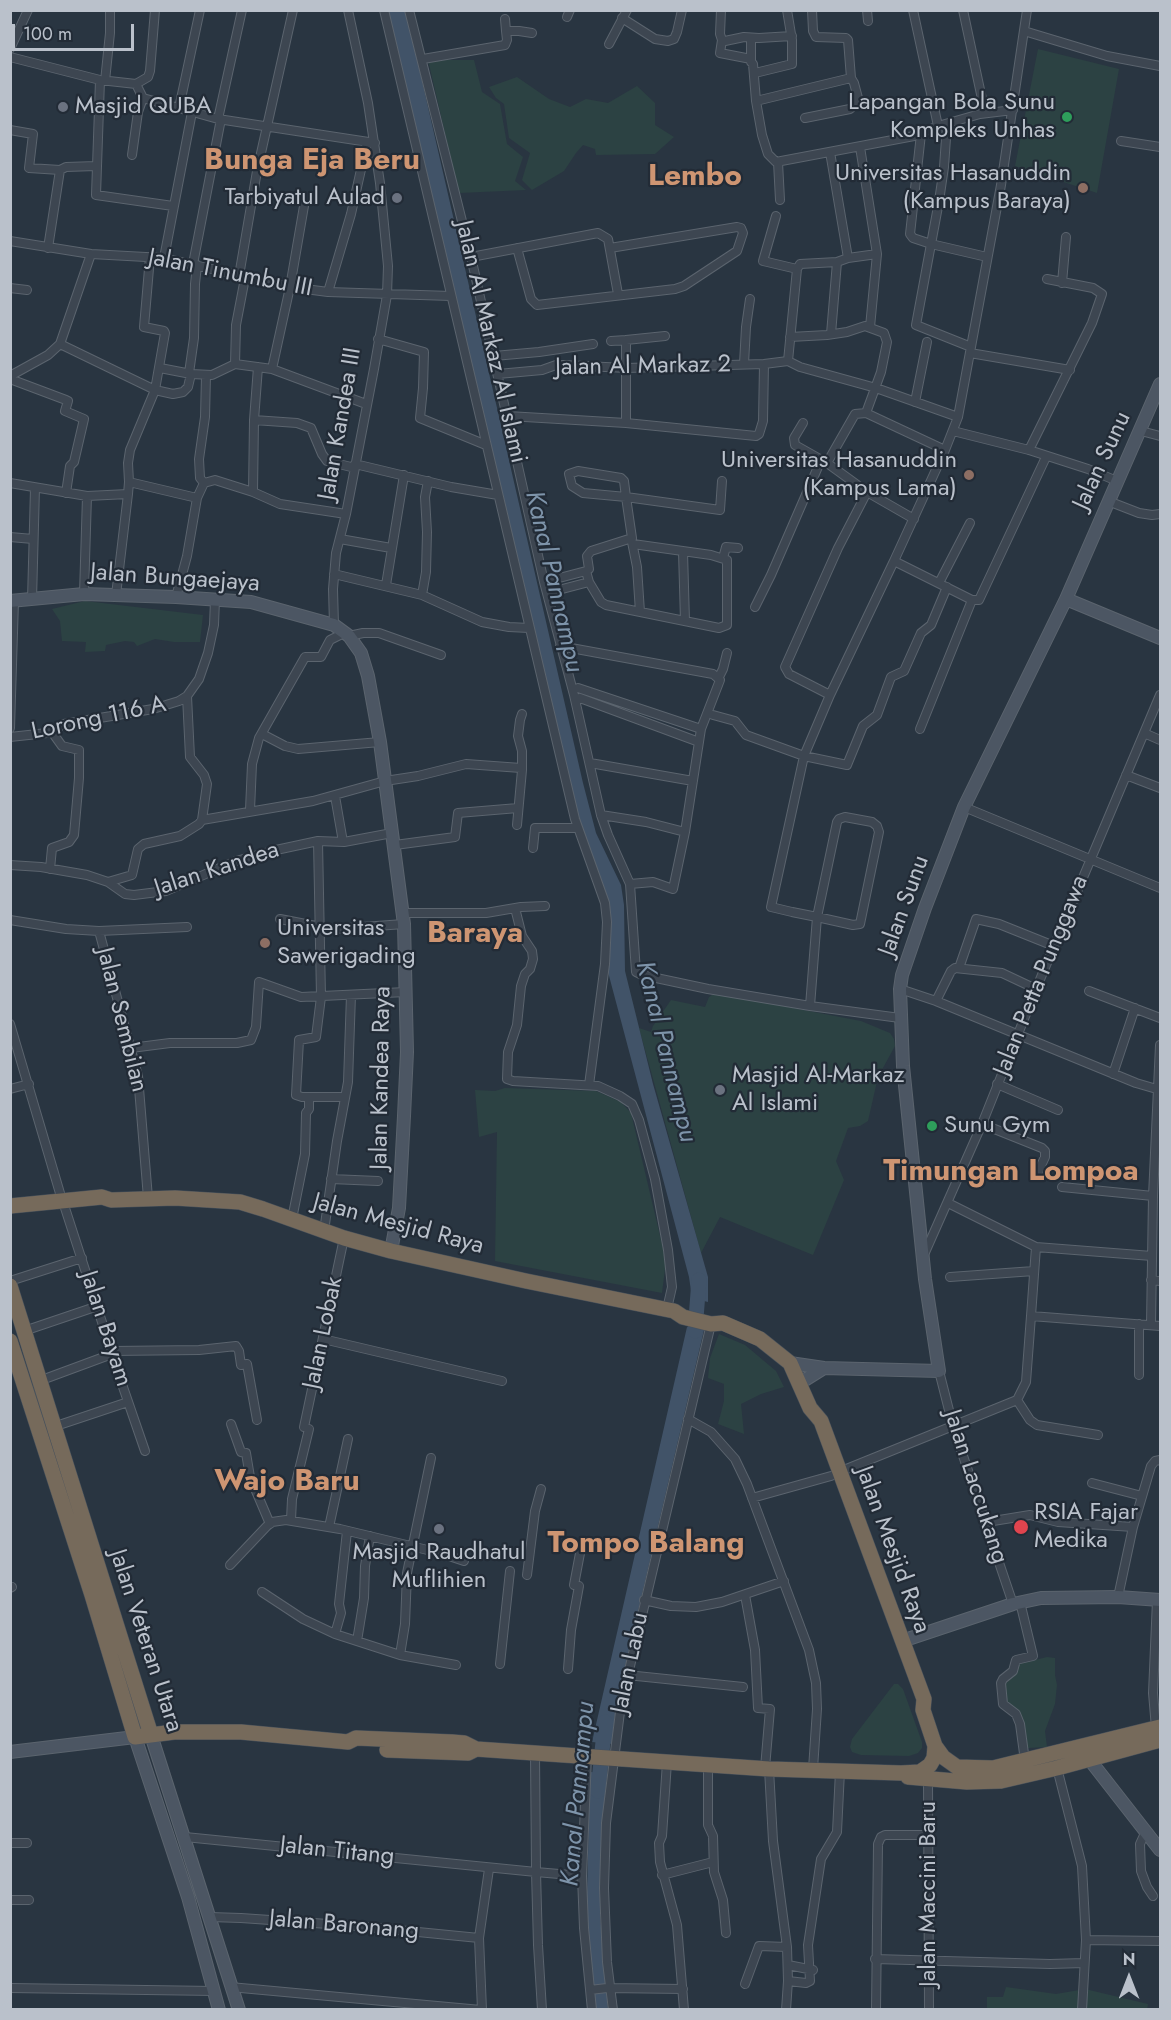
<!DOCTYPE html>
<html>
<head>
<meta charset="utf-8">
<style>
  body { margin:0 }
  #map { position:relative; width:1171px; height:2020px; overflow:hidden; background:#293541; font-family:Jost,sans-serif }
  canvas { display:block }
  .frame { position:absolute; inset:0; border:12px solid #bac1cb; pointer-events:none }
  .north { position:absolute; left:1099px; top:1948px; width:60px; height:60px; -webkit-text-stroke:4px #222b36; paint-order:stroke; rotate:0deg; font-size:16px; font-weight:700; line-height:24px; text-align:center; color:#bac1cb }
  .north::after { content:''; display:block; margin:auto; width:21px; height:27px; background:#bac1cb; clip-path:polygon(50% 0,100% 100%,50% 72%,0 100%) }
  .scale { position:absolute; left:12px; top:24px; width:122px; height:27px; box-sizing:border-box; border:3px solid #bac1cb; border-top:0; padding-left:8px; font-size:18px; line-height:21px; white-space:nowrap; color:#bac1cb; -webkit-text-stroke:4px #222b36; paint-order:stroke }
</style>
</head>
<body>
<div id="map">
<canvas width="1171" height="2020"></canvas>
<div class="frame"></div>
<div class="north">N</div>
<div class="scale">100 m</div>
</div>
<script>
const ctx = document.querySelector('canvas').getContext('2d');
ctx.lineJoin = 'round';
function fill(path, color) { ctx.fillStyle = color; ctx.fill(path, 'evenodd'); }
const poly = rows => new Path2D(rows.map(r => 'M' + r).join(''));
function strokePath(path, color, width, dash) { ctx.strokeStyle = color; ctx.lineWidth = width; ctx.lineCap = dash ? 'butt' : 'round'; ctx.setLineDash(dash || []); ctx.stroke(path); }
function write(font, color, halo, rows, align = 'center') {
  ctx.font = font + ' Jost,sans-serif'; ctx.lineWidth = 4.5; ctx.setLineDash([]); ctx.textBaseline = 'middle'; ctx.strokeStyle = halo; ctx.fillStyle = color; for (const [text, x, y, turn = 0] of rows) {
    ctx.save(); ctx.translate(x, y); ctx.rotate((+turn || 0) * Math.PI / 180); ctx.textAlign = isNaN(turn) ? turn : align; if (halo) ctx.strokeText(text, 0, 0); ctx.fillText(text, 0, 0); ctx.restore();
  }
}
fill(poly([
  [1038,49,1119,69,1097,193,1015,166],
  [428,60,474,60,482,92,500,104,507,144,523,157,515,181,526,190,459,193],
  [517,77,549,99,570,107,586,99,608,103,637,86,655,103,655,125,674,137,655,154,596,155,595,149,583,145,576,153,564,171,532,190,522,180,530,153,509,138,504,104,496,98,489,87],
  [85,601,203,615,200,642,174,642,155,639,137,646,134,642,125,641,106,645,105,651,85,652,86,642,62,641,60,621,52,609],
  [715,993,861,1021,890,1033,894,1039,895,1046,878,1077,868,1121,860,1126,848,1128,836,1161,844,1180,813,1255,720,1217,701,1253,639,1028,651,1032,653,1026,671,1000,705,1007,709,997],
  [505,1088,596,1091,621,1102,631,1113,666,1261,662,1293,495,1261,497,1132,479,1137,475,1090,495,1091],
  [719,1334,745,1345,776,1371,784,1387,761,1394,741,1404,744,1434,718,1424,724,1401,724,1384,708,1378,710,1358],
  [1047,1657,1055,1658,1055,1675,1057,1685,1055,1704,1045,1731,1047,1747,1028,1748,1023,1726,1005,1704,1004,1685,1014,1676,1019,1664],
  [894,1684,898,1684,903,1689,922,1742,922,1748,918,1753,909,1756,861,1755,852,1752,850,1747,852,1739],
  [1006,1987,1056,1994,1085,1989,1148,2004,1147,2010,987,2010,987,1997,1003,1997]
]), '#2c4243');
fill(poly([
  [386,11,406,11,583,783,596,833,621,885,624,905,625,971,653,1084,708,1277,708,1302,692,1298,689,1277,608,972,608,924,579,830],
  [687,1327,704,1330,616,1705,612,1744,592,1742],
  [590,1772,606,1773,600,1916,608,2009,594,2009,586,1938]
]), '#415368');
strokePath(poly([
  [695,1331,699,1280],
  [598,1791,605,1722]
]), '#415368', 15);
const street = poly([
  [384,10,575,819,605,903,607,922,605,964,589,1085],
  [409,10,471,257,544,582,574,695,601,815,608,835,630,884,636,972,642,975,708,989,810,1006,900,1018],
  [721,10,720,34,722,40,725,41,744,37,759,38,792,36],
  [867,10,868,21],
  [913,10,938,126],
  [963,10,985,113],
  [1027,10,1001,185,958,417,945,450,894,561,972,600,979,600,1046,457],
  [567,17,570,10],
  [622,18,655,39,668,41,674,39,677,32,682,10],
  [505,19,506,31],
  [1024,31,1107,56,1160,66],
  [751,38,751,62,753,64,756,101,762,135,768,154,776,162,914,136,938,126,980,114,1013,110],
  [722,40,720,53,751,59],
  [609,44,627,10],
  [10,49,28,10],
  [10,57,100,80,136,84],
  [423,59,505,45,507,40,506,31,519,31,532,33],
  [755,73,792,64,792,40,787,10],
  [100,80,96,195,173,206],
  [105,81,110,33,110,10],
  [136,84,143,98,218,119,375,143],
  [136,84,148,77,150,71,155,10],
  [756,101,851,78],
  [179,108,200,10],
  [805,118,850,109,857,103,858,98,854,83,851,78,848,40,846,38,816,37,813,31,812,10],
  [218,119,242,10],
  [947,124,944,167,939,201,916,325,971,347],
  [10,130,33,134,29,168,60,170],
  [921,134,910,234,913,238,931,244,987,257],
  [1121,141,1160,147],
  [860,147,877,254,870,327],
  [830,152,848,258],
  [132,155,138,112,143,98],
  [778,162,780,200],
  [776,216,763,261,797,269],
  [10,241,91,254,164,258,290,287,328,292,451,296],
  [48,248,60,170,66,167,96,166],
  [517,248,531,299,537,305,675,289,684,286,737,251,743,233,741,228,737,227,610,248],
  [471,257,598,233,608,239,618,294],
  [164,258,192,112],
  [193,264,221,119],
  [239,276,257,171,293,10],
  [1062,283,1066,237],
  [10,288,27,290],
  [328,292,351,214,367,143],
  [831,334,837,262],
  [790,337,827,335,847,332,865,326,884,333,887,342,881,372,866,413,945,450],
  [378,339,424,352,423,388,420,418,486,445],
  [626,340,665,336],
  [611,341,626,340,626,423],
  [60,344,155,390,173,394,183,392,188,387,191,374],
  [970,353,1070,370],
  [494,356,539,352,593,344],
  [788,361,800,367,876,388,958,417],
  [788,361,797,269,800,264,837,262,848,258,877,254],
  [235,364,272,369,366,404],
  [235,364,236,325,245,278],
  [744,364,746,327,750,299],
  [160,368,191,374,212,375,235,364],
  [272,369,290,287,304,206],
  [189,373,194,338,195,284,197,265],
  [498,374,542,370,556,365,564,365,626,368,764,364,788,361],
  [10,376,48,355,60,344,91,254],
  [10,379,66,400,68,401,65,411,84,419,74,462,70,466,66,493],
  [915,402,927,342],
  [508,416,626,423,756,436,759,434,763,421,764,364],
  [254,420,297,423,311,428,322,454,327,461,355,468],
  [803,423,794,438,795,445,827,463,867,492,914,519],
  [953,431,1029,450,1088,469,1117,481],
  [1141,431,1160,436],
  [1029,450,1092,323,1102,294,1093,288,1047,279],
  [827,463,855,414,866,413],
  [355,464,451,487,498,495],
  [129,482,128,463,130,450,155,390,165,333,164,331,144,327,150,257],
  [10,483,87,496,128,494,129,482,197,498,204,483,215,480,253,492,280,504,346,514],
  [204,483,200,478,199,459,205,417,206,375],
  [253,492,254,420,258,367],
  [1108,501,1139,513,1152,515,1160,514],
  [10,537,33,539],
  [340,539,391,548],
  [632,542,637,567,640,612],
  [683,552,685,621],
  [723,558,726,547,738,548],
  [586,571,589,569,587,556,591,551,632,538,626,497,624,481,621,478,578,471,569,474,572,486,583,493,626,497,720,510,722,481],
  [586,571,589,582,601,602,606,605,719,628,727,625,727,560,711,555,633,544],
  [334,574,422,595,482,622,509,627,529,628],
  [544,582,586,571],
  [939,583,970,523],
  [386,585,404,475],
  [547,593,589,582],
  [84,594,87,496],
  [116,595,128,494],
  [422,595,426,572,427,532,425,497,428,481],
  [176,597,187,556,197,498],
  [32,600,35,488],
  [755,607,771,575,821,460],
  [334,625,333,589,336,553,346,514,374,369,387,295,388,266,380,183,368,103,348,10],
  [349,636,363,633,379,633,441,655],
  [560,646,713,674,720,680,701,729,685,832,673,889,653,882,630,884],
  [719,677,723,669,727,653],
  [578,688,701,729],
  [830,695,789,674,785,667,838,548,867,492],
  [580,698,699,742],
  [713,715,735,721,746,735,804,756,847,765,863,726,877,715,891,677,904,671,921,633,931,625,947,587],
  [10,728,14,601],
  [920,729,972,600],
  [1144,733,1160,740],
  [262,734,285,746,298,749,380,742],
  [10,737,47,733,64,724,153,709,179,701,187,696],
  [590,763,693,781],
  [1126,775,1160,788],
  [335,796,343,842],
  [964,807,1160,888],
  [250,810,252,764,259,738,305,657,321,657,330,640,344,633],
  [601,815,646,822,685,832],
  [202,820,207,784,204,775,190,757,187,696,199,679,208,653,214,625,215,600],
  [517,825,522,770,522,751,518,736,520,720,522,714],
  [318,841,321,997,316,1037,299,1040,296,1095,302,1097,345,1097],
  [395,845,455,837,458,813,518,808],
  [533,848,535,828,577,828],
  [10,865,41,867,87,875,108,882,125,894,134,895,166,891,236,861,276,850,318,841,344,842,392,833],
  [50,869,52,848,69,842,74,835,79,778,79,750,62,746,52,732],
  [108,882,132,875,138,849,144,844,180,836,199,824,202,820,313,801,385,781,418,776,466,764,521,768],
  [515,908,522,936,532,951,533,959,530,969,525,974,521,986,517,1025,508,1052,507,1079,513,1081,598,1086,620,1096,632,1104,639,1120,655,1179,668,1250,672,1287,667,1309],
  [403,913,486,913,521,907,545,906],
  [280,919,321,927],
  [10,920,66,929,99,931,138,1076,148,1198],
  [321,930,404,924],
  [99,931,187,927],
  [959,968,976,919,999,924,1054,946],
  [900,989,936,1001,1136,1083,1160,1090],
  [1089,991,1160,1018],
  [936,1001,951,971,955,968,1002,973,1036,989],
  [810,1006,817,917,837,822,839,819,845,817,872,822,877,826,879,832,860,924,853,925,817,917,792,912,771,907,804,756,830,695,894,561],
  [10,1024,62,1200],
  [131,1048,170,1043,237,1043,251,1040,256,1027,259,982,301,997,406,992],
  [1113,1074,1135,1008],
  [997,1084,1058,1110],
  [10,1089,29,1084],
  [982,1124,1042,1148,1045,1151,1045,1157,1038,1172],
  [331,1179,378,1181],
  [1062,1187,1153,1196],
  [948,1203,1036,1247,1031,1316],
  [65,1208,123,1387,145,1451],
  [292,1219,305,1154,306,1113,309,1109,309,1097],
  [324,1231,337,1141,348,1082,351,995],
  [1036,1247,1152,1256],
  [923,1257,982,1124,1036,989,1160,695],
  [950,1277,1034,1271],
  [1151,1280,1160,1281],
  [10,1281,82,1258],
  [1151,1325,1153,1196,1160,1045],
  [24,1331,98,1306],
  [323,1339,502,1381],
  [112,1351,199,1350,236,1346,239,1351,241,1365,247,1364,257,1420],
  [939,1371,953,1426,1013,1604],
  [1139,1375,1139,1324],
  [39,1381,112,1354],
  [1017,1400,1030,1420,1037,1425,1098,1435],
  [688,1419,711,1432,735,1459,747,1484,809,1650,816,1683,817,1709,813,1769],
  [231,1424,241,1452,246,1453,250,1477,270,1524],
  [53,1427,128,1402],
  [304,1427,344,1238],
  [839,1472,1017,1400,1026,1382,1031,1316,1160,1326],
  [1092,1483,1142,1496],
  [752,1498,831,1476],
  [291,1520,292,1499,309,1429],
  [987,1522,1030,1515,1058,1522,1133,1527],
  [329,1527,348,1439],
  [230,1565,267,1526,272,1522,286,1520,340,1529,440,1553,464,1561],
  [527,1575,535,1511,541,1489],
  [574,1585,581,1548],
  [10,1588,12,1587],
  [262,1592,303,1619,335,1634,400,1655,456,1665],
  [745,1595,755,1650,758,1708,770,1709,765,1768],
  [1118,1597,1133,1527,1151,1466,1155,1461,1160,1460],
  [644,1600,671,1606,696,1607,722,1602,784,1581],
  [1020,1602,1033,1656,1016,1660,1013,1671,1003,1679,1001,1683,1003,1704,1016,1714,1020,1724,1025,1761],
  [335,1634,341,1613,339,1604,347,1531],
  [357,1641,364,1598,365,1566,370,1536],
  [400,1655,405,1624,407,1573,431,1458],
  [500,1664,510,1571],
  [568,1669,571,1630,579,1586],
  [627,1675,743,1687],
  [1156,1728,1153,1693,1157,1600],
  [535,1753,536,1872,582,1876],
  [587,1757,582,1876,584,1928,592,2010],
  [667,1762,662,1836,659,1843,660,1862,677,1925,684,2010],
  [708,1765,708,1825,713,1836,714,1872,723,1900,726,1933],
  [1057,1768,1082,1866,1086,1940,1082,2010],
  [769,1769,773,1841,787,1947,788,1981,786,2010],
  [928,1779,929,2010],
  [1146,1831,1140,1844,1141,1871,1147,1887,1153,1896],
  [185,1837,536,1872,538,1945,542,2010],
  [10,1843,27,1843],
  [662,1875,713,1862],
  [10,1900,29,1900],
  [210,1917,241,1918,357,1926,479,1938],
  [1086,1940,1160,1941],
  [875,1959,1050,1964,1084,1963],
  [788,1965,813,1970],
  [788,1981,806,1983,810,1981,808,1945,821,1859,837,1832,840,1771],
  [745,1984,759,1946,787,1947],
  [230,1987,481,2010],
  [10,1988,214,1991],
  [590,1990,607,1988,683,1989],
  [482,2010,479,1938,489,1869],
  [613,2010,607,1962,604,1888,606,1823,621,1704,711,1324],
  [876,2010,878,1844,881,1837,885,1835,929,1835]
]);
const secondary = poly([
  [1066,599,1160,638],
  [10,601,84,594,176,597,251,602,334,625,349,636,361,653,368,676,380,742,404,924,407,1052,404,1116,399,1208,391,1251],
  [790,1363,824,1368,939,1371,925,1279,903,1066,900,989,902,975,925,908,964,807,1066,599,1160,384],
  [800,1383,824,1368],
  [902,1641,1013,1604,1041,1598,1118,1597,1160,1600],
  [151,1735,239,2010],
  [10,1752,135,1737,188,1897,219,2010],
  [1089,1759,1160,1850]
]);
const highway = poly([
  [10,1206,102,1197,111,1200,175,1198,240,1202,263,1209,344,1238,391,1251,526,1281,674,1311,683,1317,711,1324,723,1323,760,1339,790,1363,810,1408,821,1421,924,1699,923,1710,935,1746,943,1757,957,1767,993,1768,1160,1727],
  [10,1286,151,1735],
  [10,1341,92,1595,135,1737,174,1732,241,1732,348,1742,356,1738,452,1742,464,1743,476,1749],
  [387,1750,468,1753,476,1749,769,1769,901,1773,920,1772,930,1765,934,1758,935,1746],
  [908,1777,967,1782,1001,1781,1057,1768,1160,1740]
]);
strokePath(street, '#5b646e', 10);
strokePath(secondary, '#5b646e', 14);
strokePath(highway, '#48515b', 16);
strokePath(street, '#3d4651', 8);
strokePath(secondary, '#4c5663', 12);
strokePath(highway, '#766a5b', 15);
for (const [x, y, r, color] of [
  [63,107,6,"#6b7280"],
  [1067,117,6,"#2e9e5b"],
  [1083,188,6,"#8d6e63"],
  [397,198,6,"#6b7280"],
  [969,475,6,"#8d6e63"],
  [265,943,6,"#8d6e63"],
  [720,1090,6,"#6b7280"],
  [932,1126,6,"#2e9e5b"],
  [1021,1527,8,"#e0444e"],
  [439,1529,6,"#6b7280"]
]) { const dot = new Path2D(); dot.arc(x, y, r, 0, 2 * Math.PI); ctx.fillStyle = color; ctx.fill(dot); strokePath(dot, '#222b36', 2); }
write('24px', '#bac1cb', '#222b36', [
  ["Lapangan Bola Sunu",1055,103,"right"],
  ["Kompleks Unhas",1055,131,"right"],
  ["Masjid QUBA",75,107],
  ["Universitas Hasanuddin",1071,174,"right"],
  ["(Kampus Baraya)",1071,202,"right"],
  ["Tarbiyatul Aulad",385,198,"right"],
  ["Universitas Hasanuddin",957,461,"right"],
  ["(Kampus Lama)",957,489,"right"],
  ["Universitas",277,929],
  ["Sawerigading",277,957],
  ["Masjid Al-Markaz",732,1076],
  ["Al Islami",732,1104],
  ["Sunu Gym",944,1126],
  ["RSIA Fajar",1034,1513],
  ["Medika",1034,1541],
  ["Masjid Raudhatul",439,1553,"center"],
  ["Muflihien",439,1581,"center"]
], 'left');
write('24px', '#bac1cb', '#222b36', [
  ["Jalan Tinumbu III",230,274,11],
  ["Jalan Al Markaz Al Islami",490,342,77],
  ["Jalan Al Markaz 2",643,367,-1],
  ["Jalan Kandea III",341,424,-80],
  ["Jalan Sunu",1103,461,-65],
  ["Jalan Bungaejaya",175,579,4],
  ["Lorong 116 A",99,719,-12],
  ["Jalan Kandea",217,870,-18],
  ["Jalan Sunu",905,906,-70],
  ["Jalan Petta Punggawa",1042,976,-68],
  ["Jalan Sembilan",121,1020,76],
  ["Jalan Kandea Raya",382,1078,-89],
  ["Jalan Mesjid Raya",398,1225,15],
  ["Jalan Bayam",105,1329,72],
  ["Jalan Lobak",324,1333,-78],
  ["Jalan Laccukang",975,1487,72],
  ["Jalan Mesjid Raya",892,1550,70],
  ["Jalan Veteran Utara",145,1641,72],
  ["Jalan Labu",631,1663,-78],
  ["Jalan Titang",337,1852,6],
  ["Jalan Maccini Baru",929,1894,-90],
  ["Jalan Baronang",344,1926,5]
]);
write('italic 26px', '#7e94aa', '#222b36', [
  ["Kanal Pannampu",553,582,77],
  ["Kanal Pannampu",665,1052,76],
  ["Kanal Pannampu",579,1794,-85]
]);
write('bold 30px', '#ce9572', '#222b36', [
  ["Bunga Eja Beru",312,162],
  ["Lembo",695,178],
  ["Baraya",475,935],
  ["Timungan Lompoa",1011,1173],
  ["Wajo Baru",287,1483],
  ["Tompo Balang",646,1545]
]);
</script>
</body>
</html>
